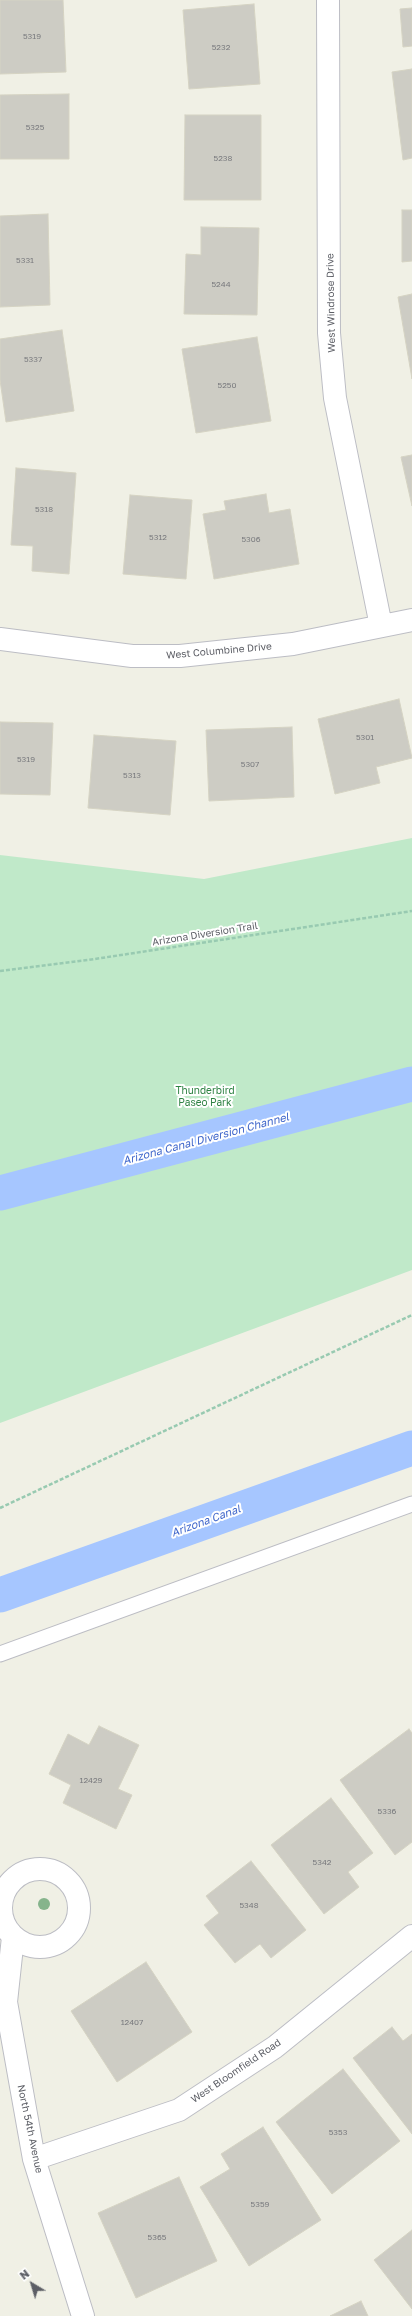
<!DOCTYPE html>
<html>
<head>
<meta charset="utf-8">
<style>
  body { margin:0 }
  #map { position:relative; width:412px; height:2316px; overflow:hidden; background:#f0f0e5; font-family:"Golos Text",sans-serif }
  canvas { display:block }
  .north { position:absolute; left:12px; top:2264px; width:40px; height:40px; -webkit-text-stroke:3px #fff; paint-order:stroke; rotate:322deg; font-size:11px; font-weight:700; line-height:16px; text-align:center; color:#5d5f66 }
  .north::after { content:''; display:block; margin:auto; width:14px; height:18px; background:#5d5f66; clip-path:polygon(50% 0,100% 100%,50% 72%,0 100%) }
</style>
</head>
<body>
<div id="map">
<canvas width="412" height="2316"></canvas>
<div class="north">N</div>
</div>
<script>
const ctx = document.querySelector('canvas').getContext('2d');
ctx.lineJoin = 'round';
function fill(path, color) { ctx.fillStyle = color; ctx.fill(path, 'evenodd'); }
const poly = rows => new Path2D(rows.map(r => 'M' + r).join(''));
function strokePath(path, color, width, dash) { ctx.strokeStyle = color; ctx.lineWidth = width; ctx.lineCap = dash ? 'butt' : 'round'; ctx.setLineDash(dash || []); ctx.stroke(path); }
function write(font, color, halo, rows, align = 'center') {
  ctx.font = font + ' "Golos Text",sans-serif'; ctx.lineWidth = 4; ctx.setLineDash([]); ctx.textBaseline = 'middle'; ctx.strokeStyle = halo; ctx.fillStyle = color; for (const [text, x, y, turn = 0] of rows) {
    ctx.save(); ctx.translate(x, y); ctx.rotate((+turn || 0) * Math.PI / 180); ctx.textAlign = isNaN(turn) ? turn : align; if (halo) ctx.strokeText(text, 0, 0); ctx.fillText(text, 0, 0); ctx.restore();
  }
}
fill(poly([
  [412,838,412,1270,0,1423,0,855,204,879]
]), '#c0e9c9');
strokePath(poly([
  [0,1193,412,1084],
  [0,1595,412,1448]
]), '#a6c6ff', 35);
const building = poly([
  [0,0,63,0,66,72,0,74,0,0],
  [254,4,260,84,189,89,183,10,254,4],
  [412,8,412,46,403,47,400,9,412,8],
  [412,69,412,158,403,160,392,72,412,69],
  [69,94,69,159,0,159,0,95,69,94],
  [185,115,261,115,261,200,184,200,185,115],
  [402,210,412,210,412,261,402,262,402,210],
  [48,214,50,305,0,307,0,216,48,214],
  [201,227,259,228,257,315,184,314,186,254,201,255,201,227],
  [412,294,412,379,398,297,412,294],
  [62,330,74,411,6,422,0,380,0,339,62,330],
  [257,337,271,421,196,433,182,349,257,337],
  [412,455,412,506,401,457,412,455],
  [16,468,76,473,69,574,32,571,33,546,11,545,16,468],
  [266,494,269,513,290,509,299,564,214,579,203,514,226,510,224,501,266,494],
  [130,495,192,500,186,579,123,574,130,495],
  [399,699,412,758,376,767,380,783,335,794,318,719,399,699],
  [0,722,53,723,50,795,0,794,0,722],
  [292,727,294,797,209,801,206,730,292,727],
  [94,735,176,741,170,815,88,808,94,735],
  [99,1726,139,1745,118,1789,132,1795,116,1829,63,1803,71,1785,49,1774,68,1734,89,1745,99,1726],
  [409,1729,412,1733,412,1842,395,1855,340,1780,409,1729],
  [331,1798,373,1853,348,1872,359,1887,324,1914,271,1845,331,1798],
  [251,1861,306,1930,271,1958,260,1944,235,1963,204,1925,219,1913,206,1896,251,1861],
  [146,1962,192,2032,117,2082,71,2011,146,1962],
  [392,2027,403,2041,412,2034,412,2134,353,2058,392,2027],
  [343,2069,400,2141,332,2194,276,2122,343,2069],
  [263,2127,321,2220,249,2266,200,2187,230,2169,221,2154,263,2127],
  [179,2177,217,2261,136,2298,98,2213,179,2177],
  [412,2230,412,2309,374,2260,412,2230],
  [361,2301,368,2316,330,2316,361,2301]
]);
fill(building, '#cdccc4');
strokePath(building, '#d5d3c3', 1);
const lane = poly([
  [0,1654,412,1504]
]);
const street = poly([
  [328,0,329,333,335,398,381,626],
  [0,639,132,656,180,656,293,644,412,620],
  '1 1908a39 39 0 1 1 78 0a39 39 0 1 1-78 0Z',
  [13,1937,6,2002,34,2159,83,2316],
  [34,2159,179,2110,275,2047,412,1936]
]);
strokePath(lane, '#bcbdc4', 17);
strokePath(street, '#bcbdc4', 24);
strokePath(poly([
  [0,971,88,960,412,911],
  [0,1508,412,1315]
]), '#98cab1', 2.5, [4, 2]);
strokePath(lane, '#fff', 15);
strokePath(street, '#fff', 22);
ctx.fillStyle = '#86b48c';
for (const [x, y] of [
  [44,1904]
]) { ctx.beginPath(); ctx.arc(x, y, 6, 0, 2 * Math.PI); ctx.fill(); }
write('8px', '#797a7e', null, [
  ["5319",32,36],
  ["5232",221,47],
  ["5325",35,127],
  ["5238",223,158],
  ["5331",25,260],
  ["5244",221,284],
  ["5337",33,359],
  ["5250",227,385],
  ["5318",44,509],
  ["5312",158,537],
  ["5306",251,539],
  ["5301",365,737],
  ["5319",26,759],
  ["5307",250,764],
  ["5313",132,775],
  ["12429",91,1780],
  ["5336",387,1811],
  ["5342",322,1862],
  ["5348",249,1905],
  ["12407",132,2022],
  ["5353",338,2132],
  ["5359",260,2204],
  ["5365",157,2237]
]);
write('10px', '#5d5f66', '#fff', [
  ["West Windrose Drive",331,303,-91],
  ["West Columbine Drive",219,651,-5],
  ["Arizona Diversion Trail",205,934,-9],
  ["West Bloomfield Road",236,2071,-34],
  ["North 54th Avenue",30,2129,78]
]);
write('10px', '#2f8344', '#fff', [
  ["Thunderbird",205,1091],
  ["Paseo Park",205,1103]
]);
write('italic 11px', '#4067cb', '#fff', [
  ["Arizona Canal Diversion Channel",206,1139,-15],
  ["Arizona Canal",206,1521,-20]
]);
</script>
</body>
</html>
